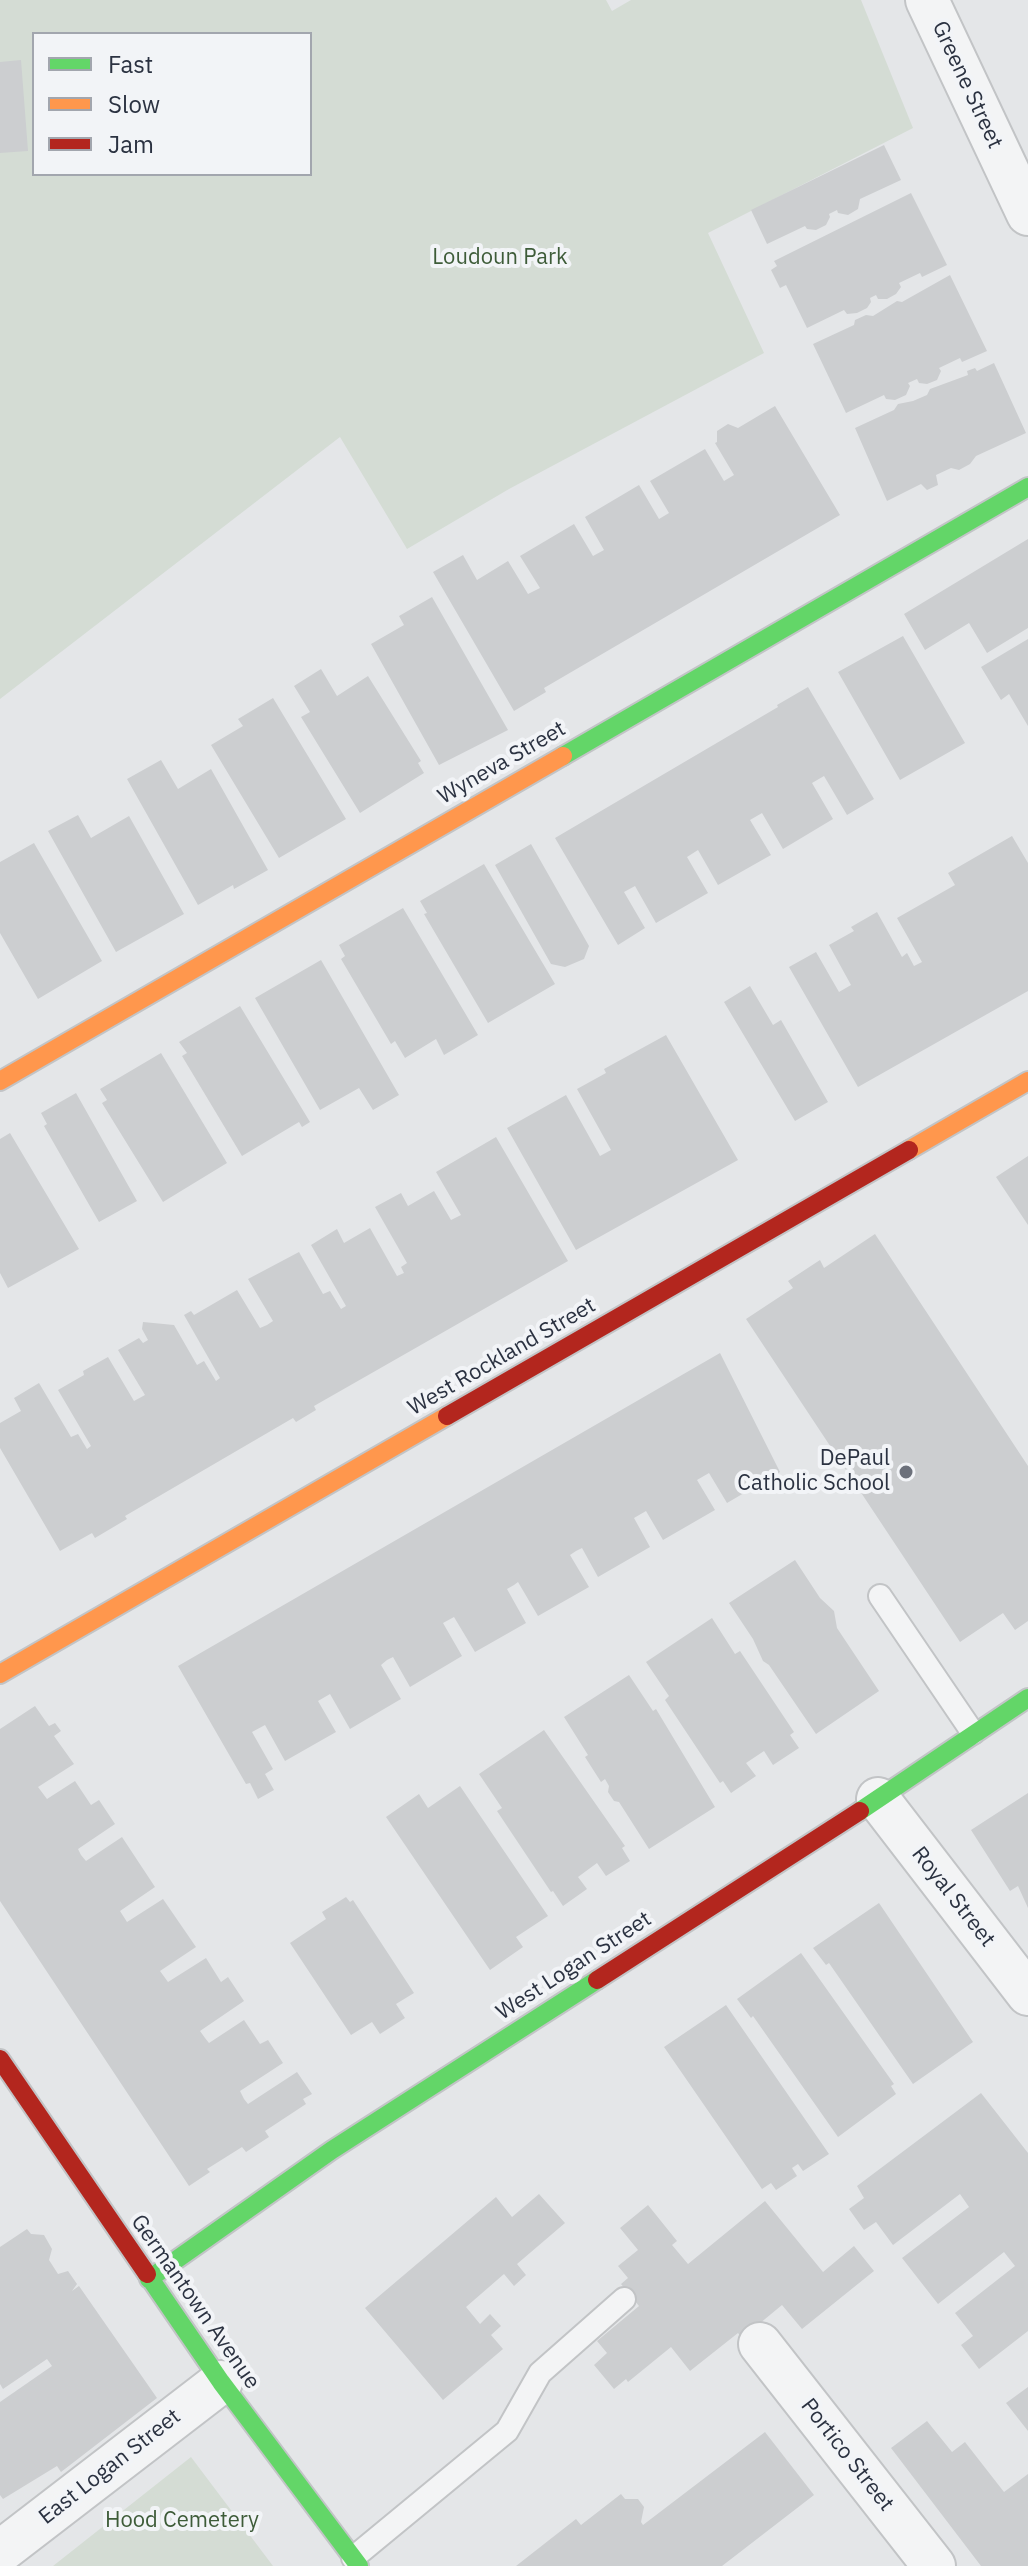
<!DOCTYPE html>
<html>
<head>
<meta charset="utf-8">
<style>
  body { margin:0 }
  #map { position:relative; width:1028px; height:2566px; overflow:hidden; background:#e4e6e8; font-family:"IBM Plex Sans",sans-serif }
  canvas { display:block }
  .legend { position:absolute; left:32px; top:32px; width:280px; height:144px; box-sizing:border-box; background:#f2f4f7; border:2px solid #a2a6ae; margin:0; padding:10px 14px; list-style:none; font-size:24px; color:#2b3241 }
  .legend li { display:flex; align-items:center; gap:16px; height:40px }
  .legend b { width:40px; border:2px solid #a2a6ae }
</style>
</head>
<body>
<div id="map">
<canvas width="1028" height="2566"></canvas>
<ul class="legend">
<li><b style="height:10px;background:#63d668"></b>Fast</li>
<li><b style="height:10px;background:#ff974d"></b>Slow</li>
<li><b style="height:10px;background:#b3261e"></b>Jam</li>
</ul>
</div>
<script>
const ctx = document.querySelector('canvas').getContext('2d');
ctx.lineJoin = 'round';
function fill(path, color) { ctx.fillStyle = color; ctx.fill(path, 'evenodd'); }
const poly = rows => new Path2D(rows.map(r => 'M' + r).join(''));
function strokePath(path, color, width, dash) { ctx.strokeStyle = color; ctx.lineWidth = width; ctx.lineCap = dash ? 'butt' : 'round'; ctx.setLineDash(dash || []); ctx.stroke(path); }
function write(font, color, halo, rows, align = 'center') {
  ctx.font = font + ' "IBM Plex Sans",sans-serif'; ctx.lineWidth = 8; ctx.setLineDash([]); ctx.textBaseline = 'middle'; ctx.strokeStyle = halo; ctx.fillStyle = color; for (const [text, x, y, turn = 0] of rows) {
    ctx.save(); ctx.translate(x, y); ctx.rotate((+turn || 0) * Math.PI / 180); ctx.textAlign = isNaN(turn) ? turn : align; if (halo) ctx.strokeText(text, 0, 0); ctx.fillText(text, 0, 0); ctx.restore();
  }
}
fill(poly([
  [0,0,606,0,612,11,631,0,861,0,913,128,708,233,764,353,509,489,407,549,340,437,0,699],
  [34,34,310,34,310,174,34,174],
  [191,2457,273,2566,53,2566]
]), '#d4dcd4');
fill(poly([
  [21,60,28,151,0,153,0,62],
  [884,145,901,180,860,199,858,209,848,215,838,213,837,210,829,214,830,217,826,225,816,230,807,229,805,226,767,244,751,210],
  [911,193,947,265,922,277,920,273,899,283,901,287,896,294,887,299,878,299,876,295,870,298,871,302,867,308,857,313,847,314,844,310,807,328,786,285,780,288,771,270,777,266,774,261],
  [950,275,987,351,962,362,960,358,939,368,941,371,937,380,927,384,919,383,917,379,908,383,910,386,906,395,895,400,886,399,884,395,846,413,813,344,854,325,855,320,866,315,873,316,897,301,902,302],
  [994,363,1026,433,976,456,970,464,959,470,951,468,936,475,938,485,927,490,921,484,887,501,855,428,894,410,898,404,913,401,927,395,930,389,968,375,967,371,975,368,977,371],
  [775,406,840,515,544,688,546,692,514,711,433,572,463,555,477,580,508,561,528,594,540,588,520,556,574,524,593,556,604,550,585,517,639,485,659,519,669,513,650,481,705,449,724,481,734,475,715,443,717,442,717,431,728,424,738,428],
  [1028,539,1028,628,987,653,969,623,925,650,904,614],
  [432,597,508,730,439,765,371,644,404,625,399,616],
  [903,636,965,743,900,780,838,672],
  [1028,639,1028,726,1009,694,1001,700,981,667],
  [321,669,337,696,368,676,421,761,418,763,424,773,360,813,301,717,310,712,294,686],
  [808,687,874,799,847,815,824,776,812,783,833,819,783,849,762,813,750,820,771,855,718,885,698,850,687,857,708,893,656,923,635,886,624,892,645,928,618,945,555,838,778,707,777,705],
  [273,698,346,819,279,858,211,745,243,726,238,719],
  [161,760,178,789,211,769,268,870,234,889,233,885,198,905,127,779],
  [78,815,91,838,129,816,184,914,116,952,48,831],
  [1012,836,1028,863,1028,991,858,1087,789,967,816,952,839,992,851,985,829,945,854,931,851,927,877,912,902,957,907,953,914,966,922,962,897,918,955,885,948,873],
  [34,843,102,961,38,999,0,933,0,862],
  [531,844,589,946,584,959,565,967,551,964,495,865],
  [484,864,555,984,488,1023,424,914,427,913,420,901],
  [403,908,478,1035,444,1055,436,1039,405,1058,395,1041,391,1044,341,959,345,956,339,945],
  [321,960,399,1095,373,1110,359,1088,320,1110,255,998],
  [750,986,773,1025,781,1020,828,1102,795,1121,724,1002],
  [240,1006,310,1122,302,1127,299,1122,242,1156,182,1056,187,1053,179,1042],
  [666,1035,738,1160,576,1250,507,1128,566,1095,600,1156,611,1150,577,1089,606,1073,604,1069],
  [161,1053,227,1163,163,1202,102,1103,107,1100,100,1089],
  [76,1093,137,1201,99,1222,44,1126,47,1124,41,1113],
  [10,1133,79,1249,8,1288,0,1273,0,1139],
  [496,1137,568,1261,314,1406,316,1410,296,1422,293,1418,125,1516,127,1519,95,1538,92,1533,60,1551,0,1448,0,1423,21,1411,14,1398,39,1383,71,1437,78,1434,87,1449,91,1446,58,1390,84,1375,83,1371,108,1357,134,1401,145,1395,118,1350,139,1338,143,1343,148,1340,142,1329,143,1322,174,1325,197,1365,204,1361,216,1381,220,1378,184,1315,191,1311,194,1315,237,1290,260,1328,267,1325,273,1321,248,1279,299,1252,323,1294,330,1291,341,1309,346,1306,311,1245,337,1229,344,1243,370,1228,397,1276,404,1273,401,1267,407,1263,375,1207,401,1193,408,1206,434,1191,451,1220,461,1215,436,1172],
  [1028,1156,1028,1225,996,1177],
  [875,1234,1028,1466,1028,1621,1015,1630,1003,1613,960,1642,746,1319,793,1288,788,1281,820,1260,824,1268],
  [720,1353,780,1472,727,1503,709,1473,697,1480,715,1510,663,1540,646,1511,634,1518,650,1547,598,1577,582,1548,576,1551,570,1555,589,1587,538,1616,518,1582,514,1585,507,1589,526,1623,475,1652,454,1617,443,1623,462,1656,410,1687,393,1657,387,1660,381,1665,401,1699,350,1729,330,1694,318,1701,336,1732,285,1761,265,1725,252,1732,273,1769,265,1774,274,1790,258,1799,250,1783,246,1784,178,1666],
  [795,1560,820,1598,834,1611,837,1628,879,1691,816,1734,769,1665,763,1661,753,1639,729,1603],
  [712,1618,735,1654,740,1651,794,1732,790,1735,799,1748,773,1765,764,1751,746,1763,756,1776,731,1793,723,1781,720,1783,665,1700,669,1696,646,1662],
  [629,1675,653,1711,656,1709,715,1807,649,1849,619,1802,614,1801,608,1792,609,1786,605,1779,601,1782,585,1757,588,1755,564,1717],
  [35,1706,49,1726,55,1723,61,1731,54,1736,74,1764,38,1787,47,1799,75,1781,91,1805,99,1800,115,1824,78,1849,81,1855,86,1861,122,1837,155,1887,120,1911,127,1922,163,1899,196,1947,160,1971,168,1982,206,1958,221,1982,228,1977,244,2001,200,2031,205,2038,209,2043,244,2020,260,2044,268,2040,283,2063,240,2091,244,2099,248,2104,297,2072,312,2094,303,2099,306,2104,265,2131,269,2137,246,2152,242,2147,207,2169,210,2172,189,2186,0,1901,0,1729],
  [544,1730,625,1846,622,1848,630,1861,606,1876,597,1863,578,1877,587,1889,563,1906,553,1891,551,1892,497,1811,502,1808,479,1774],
  [460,1786,548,1916,516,1937,523,1947,490,1970,386,1817,419,1794,428,1808],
  [1028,1793,1028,1908,1018,1886,1010,1891,971,1830],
  [346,1897,350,1902,353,1900,414,1993,396,2004,405,2018,380,2034,372,2022,351,2035,290,1943,326,1919,322,1912],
  [879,1903,973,2042,913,2084,829,1963,826,1965,813,1948],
  [801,1953,894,2084,891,2086,896,2094,838,2137,753,2016,751,2018,737,1999],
  [726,2005,829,2154,803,2171,798,2164,792,2168,797,2176,776,2190,771,2183,762,2189,664,2047],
  [981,2093,1028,2153,1028,2331,979,2369,961,2345,973,2336,955,2313,1015,2266,1004,2252,938,2304,902,2258,969,2207,960,2194,893,2245,876,2222,864,2230,849,2209,864,2198,857,2186],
  [539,2194,565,2223,517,2264,526,2275,514,2286,504,2274,466,2307,480,2324,490,2314,501,2326,491,2335,503,2349,443,2400,365,2308,496,2197,512,2217],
  [765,2201,823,2272,854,2246,874,2271,802,2329,782,2305,742,2338,738,2333,690,2371,671,2347,628,2382,626,2379,614,2389,594,2365,607,2353,597,2341,639,2306,621,2284,628,2278,618,2266,638,2250,620,2228,648,2205,677,2241,672,2245,688,2264],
  [27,2229,31,2234,44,2235,52,2249,49,2260,58,2274,68,2271,77,2284,72,2291,79,2286,157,2398,61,2472,57,2466,3,2499,0,2495,0,2402,52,2366,47,2359,3,2389,0,2384,0,2247],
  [1028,2387,1028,2431,1006,2403],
  [927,2421,952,2452,965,2442,1004,2492,1028,2474,1028,2566,981,2566,891,2448],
  [765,2432,814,2495,722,2566,516,2566,576,2519,581,2525,621,2494,625,2499,638,2499,644,2507,641,2522,643,2525]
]), '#ccced0');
const lane = poly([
  [880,1596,973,1733],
  [353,2558,507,2431,540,2373,624,2299]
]);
const street = poly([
  [927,0,1028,214],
  [878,1799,1028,1994],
  [760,2344,934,2566],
  [0,2552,221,2382]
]);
const fast = poly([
  [563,756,1028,487],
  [860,1811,1028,1698],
  [147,2274,221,2382,359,2566],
  [149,2279,332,2150,597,1980]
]);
const slow = poly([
  [0,1081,563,756],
  [909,1150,1028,1081],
  [0,1674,447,1416]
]);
const jam = poly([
  [447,1416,909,1150],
  [597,1980,860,1811],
  [0,2059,147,2274]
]);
strokePath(lane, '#c2c4c6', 26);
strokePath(street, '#c2c4c6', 46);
strokePath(fast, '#c2c4c6', 22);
strokePath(slow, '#c2c4c6', 22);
strokePath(jam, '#c2c4c6', 22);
strokePath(lane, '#f3f4f5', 22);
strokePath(street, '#f3f4f5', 42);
strokePath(fast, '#63d668', 18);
strokePath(slow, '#ff974d', 18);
strokePath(jam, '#b3261e', 18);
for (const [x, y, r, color] of [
  [906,1472,8,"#6c717b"]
]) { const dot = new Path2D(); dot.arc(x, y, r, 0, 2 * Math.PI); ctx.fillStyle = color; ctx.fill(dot); strokePath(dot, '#f2f4f7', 3); }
write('22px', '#2b3241', '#f2f4f7', [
  ["Greene Street",967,85,65],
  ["Wyneva Street",502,763,-30],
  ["West Rockland Street",502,1357,-30],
  ["Royal Street",953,1897,52],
  ["West Logan Street",574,1966,-33],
  ["Germantown Avenue",195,2302,55],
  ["Portico Street",847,2455,52],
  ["East Logan Street",110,2467,-38]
]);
write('22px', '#3e5c39', '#f2f4f7', [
  ["Loudoun Park",500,258],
  ["Hood Cemetery",182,2521]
]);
write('22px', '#2b3241', '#f2f4f7', [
  ["DePaul",890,1459],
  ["Catholic School",890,1484]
], 'right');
</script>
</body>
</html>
